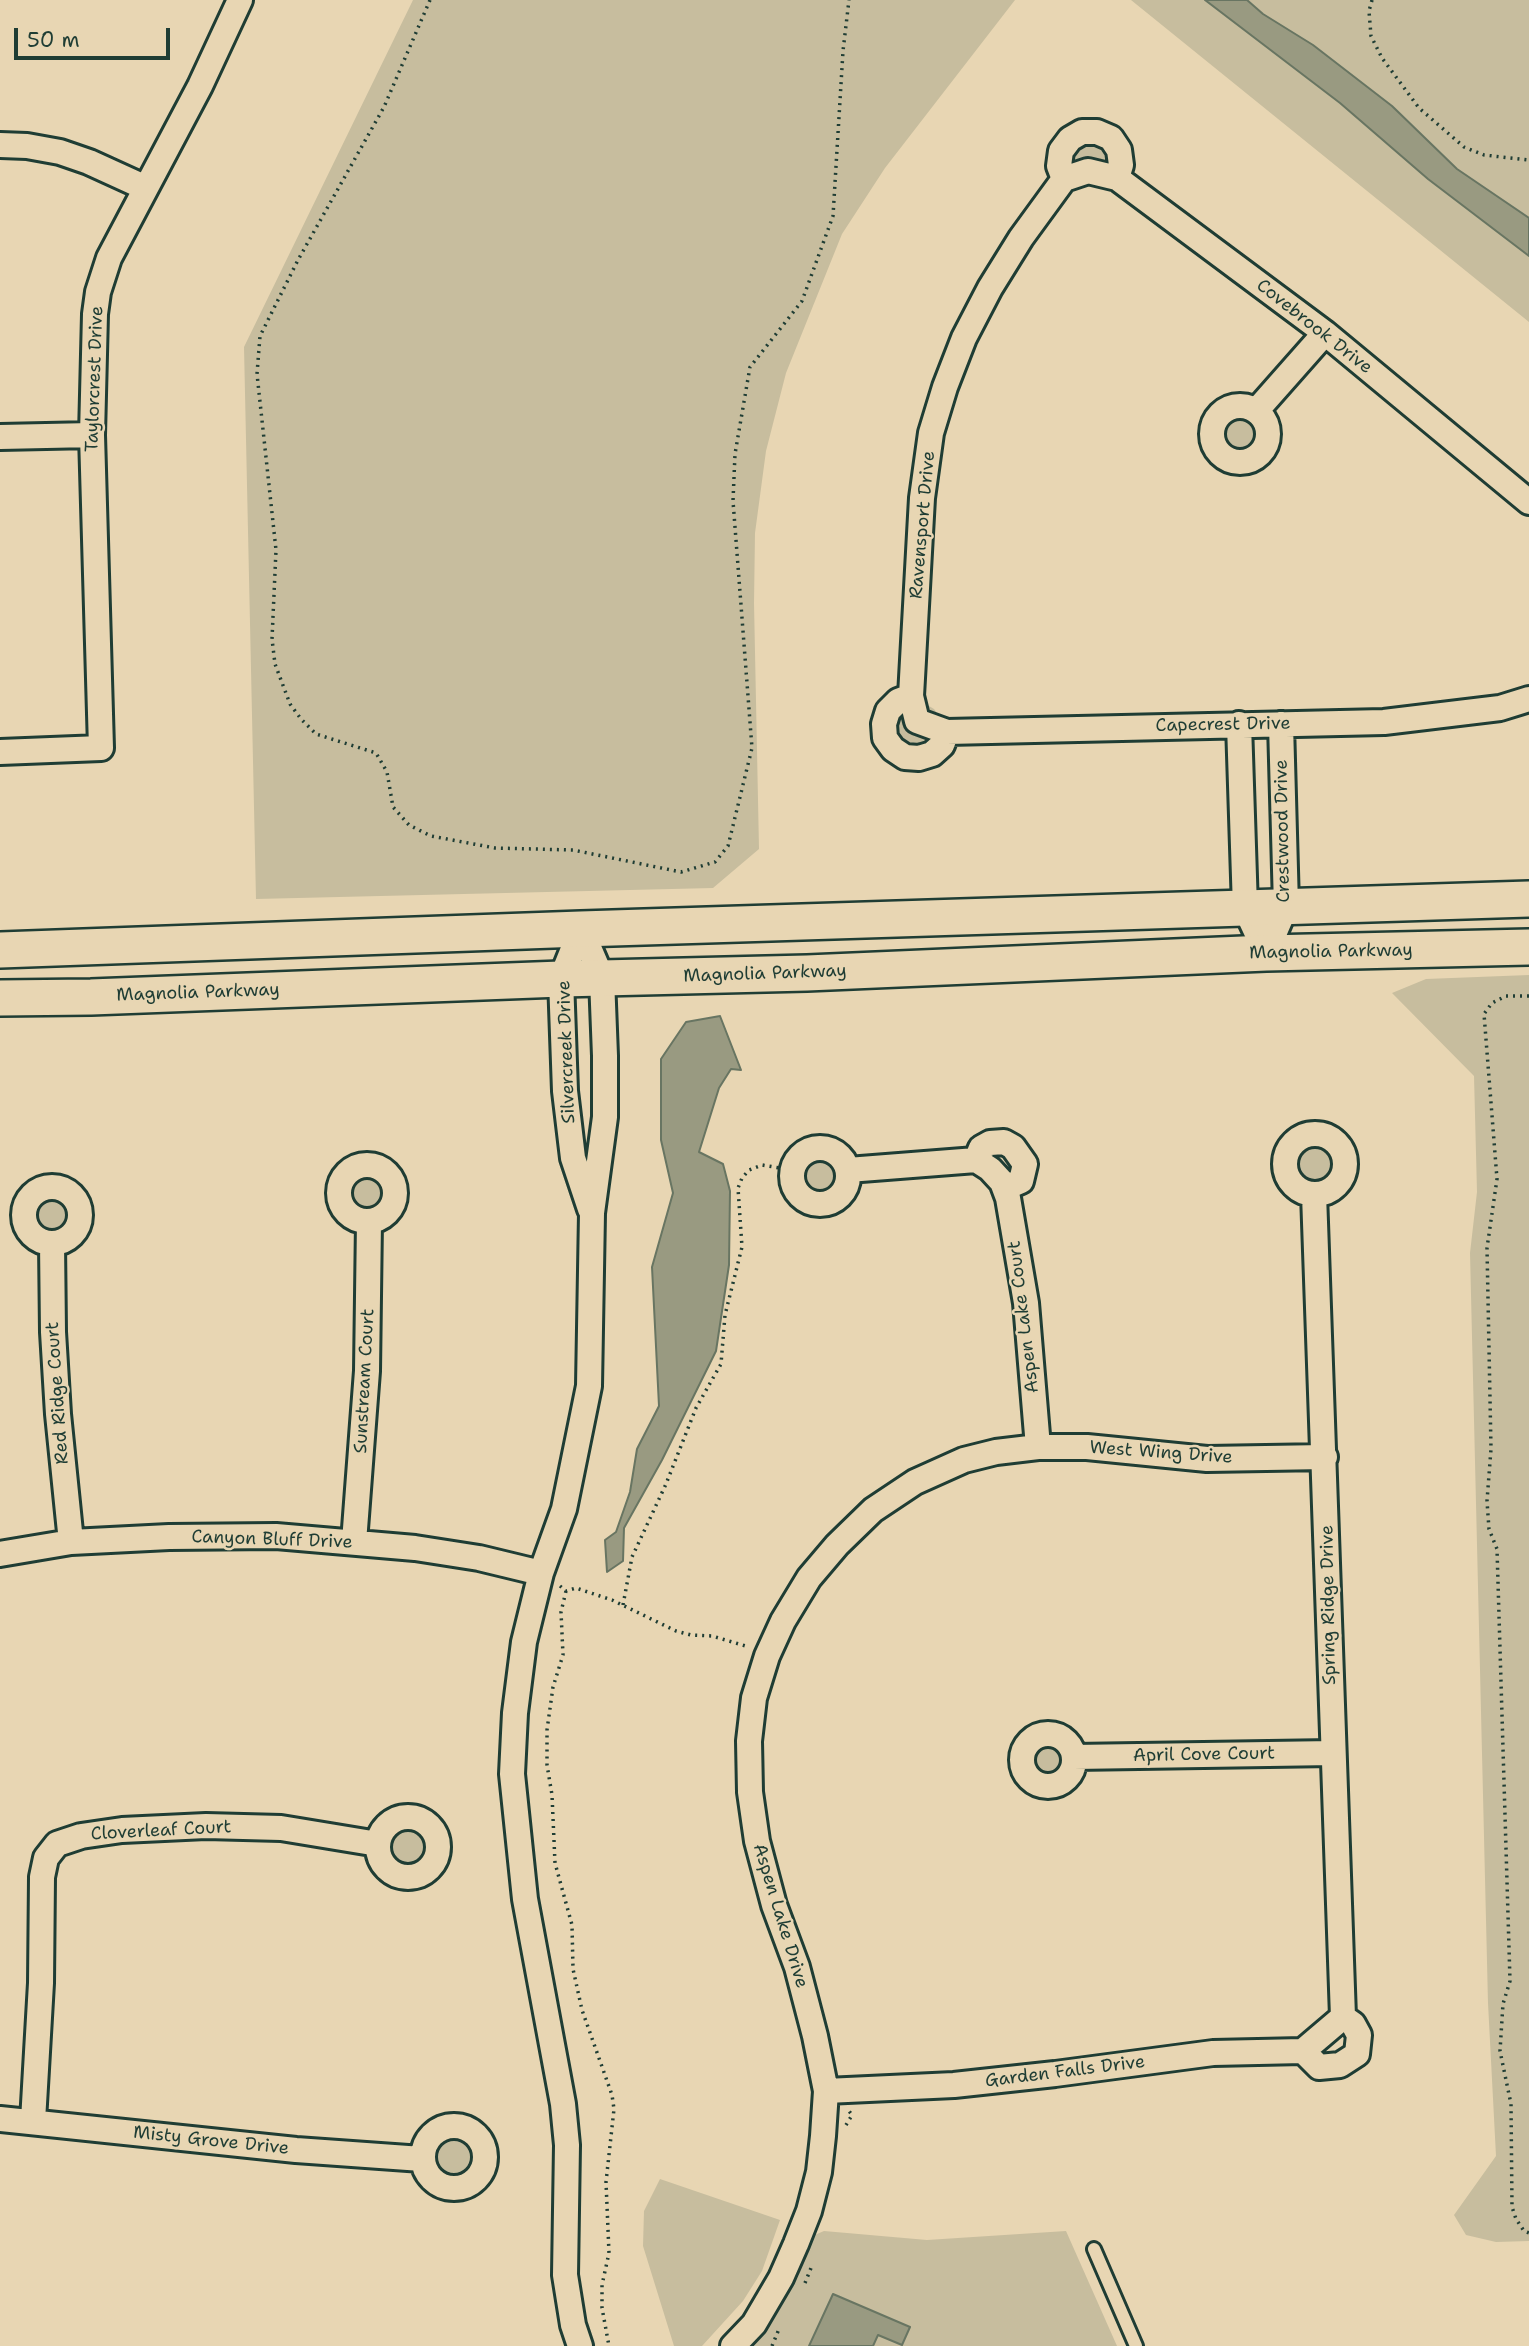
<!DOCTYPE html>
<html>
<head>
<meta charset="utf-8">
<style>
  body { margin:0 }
  #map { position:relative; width:1529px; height:2346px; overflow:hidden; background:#e8d6b3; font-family:"Shantell Sans",sans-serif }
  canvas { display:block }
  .scale { position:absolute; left:14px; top:28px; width:156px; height:32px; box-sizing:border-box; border:4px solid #1f3d34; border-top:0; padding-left:9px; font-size:21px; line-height:24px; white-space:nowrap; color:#1f3d34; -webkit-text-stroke:5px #e8d6b3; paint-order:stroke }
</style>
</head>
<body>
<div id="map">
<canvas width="1529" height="2346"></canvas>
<div class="scale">50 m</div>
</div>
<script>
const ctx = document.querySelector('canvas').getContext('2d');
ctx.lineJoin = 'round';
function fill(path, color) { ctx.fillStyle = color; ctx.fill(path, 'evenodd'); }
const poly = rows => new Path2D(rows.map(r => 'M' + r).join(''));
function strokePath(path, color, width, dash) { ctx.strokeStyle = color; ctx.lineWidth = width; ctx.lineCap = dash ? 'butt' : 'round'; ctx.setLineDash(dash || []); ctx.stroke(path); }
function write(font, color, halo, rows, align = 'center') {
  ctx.font = font + ' "Shantell Sans",sans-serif'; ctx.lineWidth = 5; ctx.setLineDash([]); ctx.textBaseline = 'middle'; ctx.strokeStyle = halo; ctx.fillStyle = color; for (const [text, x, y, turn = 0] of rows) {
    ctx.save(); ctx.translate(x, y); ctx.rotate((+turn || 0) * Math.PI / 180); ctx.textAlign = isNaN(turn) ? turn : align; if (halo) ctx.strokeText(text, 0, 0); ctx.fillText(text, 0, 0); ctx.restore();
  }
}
fill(poly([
  [413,0,1015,0,885,168,842,234,786,373,766,451,755,533,754,603,759,849,713,888,256,899,244,347],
  [1131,0,1529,0,1529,322],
  [1079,137,1116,150,1099,186,1081,185,1074,180,1068,149],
  '1219 433a26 26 0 1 1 52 0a26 26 0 1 1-52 0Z',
  [919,700,934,709,939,716,930,748,897,746,891,715],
  [1529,975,1529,2241,1496,2242,1466,2235,1454,2215,1496,2156,1488,2003,1470,1253,1477,1192,1474,1076,1392,993,1426,979],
  '1297 1165a17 17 0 1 1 34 0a17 17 0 1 1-34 0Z',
  '803 1176a17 17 0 1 1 34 0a17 17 0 1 1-34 0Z',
  '350 1193a17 17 0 1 1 34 0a17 17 0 1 1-34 0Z',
  '37 1215a16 16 0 1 1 32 0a16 16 0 1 1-32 0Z',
  '1031 1760a17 17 0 1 1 34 0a17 17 0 1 1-34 0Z',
  '391 1847a17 17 0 1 1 34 0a17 17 0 1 1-34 0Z',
  '436 2157a17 17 0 1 1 34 0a17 17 0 1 1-34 0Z',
  [660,2179,780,2220,762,2271,743,2301,702,2346,674,2346,643,2246,644,2211],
  [824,2231,927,2240,1066,2231,1117,2346,750,2346,770,2323,798,2277,810,2237]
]), '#c7bd9e');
const water = poly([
  [1205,0,1247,0,1263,14,1313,45,1392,106,1457,169,1529,218,1529,256,1428,179,1340,103,1205,0],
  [720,1016,741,1070,731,1069,719,1088,699,1152,723,1164,730,1191,729,1265,716,1351,662,1460,624,1528,623,1561,607,1572,605,1540,616,1532,630,1492,637,1449,659,1406,652,1267,673,1193,661,1140,661,1059,686,1022,720,1016],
  [833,2294,910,2327,902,2345,878,2335,873,2346,809,2346,833,2294]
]);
fill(water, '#999a81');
strokePath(water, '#687562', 2);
const lane = poly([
  [1094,2249,1136,2346]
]);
const street = poly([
  [0,145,27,146,60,152,89,162,146,188],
  [1064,179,1059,166,1061,151,1070,139,1082,132,1097,132,1111,138,1119,150,1121,165,1117,178],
  '1212 434a28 28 0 1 1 56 0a28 28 0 1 1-56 0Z',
  [1257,410,1325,333],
  [0,437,92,435],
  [1529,502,1325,333,1117,178,1088,171,1064,179,1021,238,990,288,964,338,945,387,931,433,922,498,911,696,917,721,947,732,1384,722,1500,708,1529,699],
  [911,696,898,701,888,711,884,724,885,738,893,749,905,757,919,758,932,754,942,745,947,732],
  [1239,724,1245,908,1266,953],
  [0,752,101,748,92,435,95,314,98,292,109,258,200,86,240,0],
  [581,929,561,979,565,1091,573,1158,590,1209],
  [1266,953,1286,906,1281,724],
  '1285 1164a30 30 0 1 1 60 0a30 30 0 1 1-60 0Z',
  '792 1176a28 28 0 1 1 56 0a28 28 0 1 1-56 0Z',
  [976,1160,981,1148,990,1143,1004,1142,1013,1147,1025,1164,1021,1181,1005,1188],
  '339 1193a28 28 0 1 1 56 0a28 28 0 1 1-56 0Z',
  [848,1170,976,1160,990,1169,1002,1182,1008,1198,1026,1303,1038,1447],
  '24 1215a28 28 0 1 1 56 0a28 28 0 1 1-56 0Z',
  [1314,1194,1343,2017],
  [52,1243,53,1332,58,1414,71,1542],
  [354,1542,367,1371,369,1221],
  [0,1554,71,1542,169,1537,276,1536,415,1548,479,1558,541,1573],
  '1022 1760a26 26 0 1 1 52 0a26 26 0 1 1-52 0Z',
  [1074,1757,1333,1753],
  '378 1847a30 30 0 1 1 60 0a30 30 0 1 1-60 0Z',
  [1303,2051,1319,2067,1340,2065,1357,2054,1359,2035,1353,2024,1343,2017],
  [826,2091,954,2085,1055,2074,1213,2053,1303,2051,1343,2017],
  [0,2119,296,2150,422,2159],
  [33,2121,41,1983,42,1877,46,1858,57,1844,81,1836,122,1830,206,1826,281,1828,378,1844],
  '423 2157a31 31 0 1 1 62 0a31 31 0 1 1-62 0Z',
  [580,2346,573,2325,565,2275,567,2145,563,2104,525,1899,512,1774,515,1713,524,1642,541,1573,564,1509,589,1386,592,1213,605,1117,605,1056,602,978,581,929],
  [733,2346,754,2324,781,2278,796,2244,809,2211,819,2172,823,2136,826,2091,815,2036,797,1967,774,1905,757,1841,750,1792,749,1741,754,1698,767,1656,783,1621,809,1578,837,1545,873,1510,915,1482,964,1460,996,1452,1038,1447,1087,1447,1207,1459,1325,1457]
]);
const secondary = poly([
  [0,950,581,929,1529,899],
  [0,998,91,997,561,979,807,973,1266,953,1529,947]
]);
strokePath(lane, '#1f3d34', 18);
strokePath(street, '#1f3d34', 30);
strokePath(secondary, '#1f3d34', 40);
strokePath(poly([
  [430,0,384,107,298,260,260,336,257,374,276,550,272,639,275,664,290,704,301,719,316,734,376,753,387,772,393,807,409,825,431,836,495,848,573,850,681,872,715,862,728,846,752,748,733,501,735,454,750,367,802,301,833,216,843,51,849,0],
  [1372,0,1369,11,1371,36,1382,58,1419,108,1464,147,1484,155,1529,160],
  [1529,996,1506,996,1492,1003,1484,1014,1497,1179,1487,1248,1491,1449,1487,1501,1489,1529,1497,1549,1510,1981,1503,2004,1500,2051,1511,2104,1512,2207,1516,2219,1524,2231,1529,2233],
  [560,1586,566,1591,576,1588,612,1600,676,1631,691,1635,712,1636,749,1647],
  [566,1591,561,1612,563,1655,553,1687,547,1730,547,1765,552,1795,555,1863,572,1925,573,1969,582,2010,612,2095,614,2109,606,2182,609,2253,602,2285,602,2308,609,2346],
  [623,1605,632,1557,666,1484,696,1408,721,1364,725,1315,742,1247,738,1188,742,1178,749,1170,762,1165,792,1170],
  [846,2125,852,2115,849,2111],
  [805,2283,811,2268],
  [772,2346,779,2329]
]), '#1f3d34', 3.5, [2, 5]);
strokePath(lane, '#e8d6b3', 12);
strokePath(street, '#e8d6b3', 24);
strokePath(secondary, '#e8d6b3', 35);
write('18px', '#1f3d34', '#e8d6b3', [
  ["Covebrook Drive",1314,327,38],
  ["Taylorcrest Drive",95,379,-88],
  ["Ravensport Drive",923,525,-85],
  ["Capecrest Drive",1223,725,-1],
  ["Crestwood Drive",1283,831,-91],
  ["Magnolia Parkway",1331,952,-1],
  ["Magnolia Parkway",765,974,-2],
  ["Magnolia Parkway",198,993,-2],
  ["Silvercreek Drive",567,1052,-92],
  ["Aspen Lake Court",1024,1317,-97],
  ["Sunstream Court",365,1381,-87],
  ["Red Ridge Court",58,1393,-94],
  ["West Wing Drive",1161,1453,4],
  ["Canyon Bluff Drive",272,1540,2],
  ["Spring Ridge Drive",1329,1605,-91],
  ["April Cove Court",1204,1755,-1],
  ["Cloverleaf Court",161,1831,-3],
  ["Aspen Lake Drive",780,1916,73],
  ["Garden Falls Drive",1065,2072,-7],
  ["Misty Grove Drive",211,2141,6]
]);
</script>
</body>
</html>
